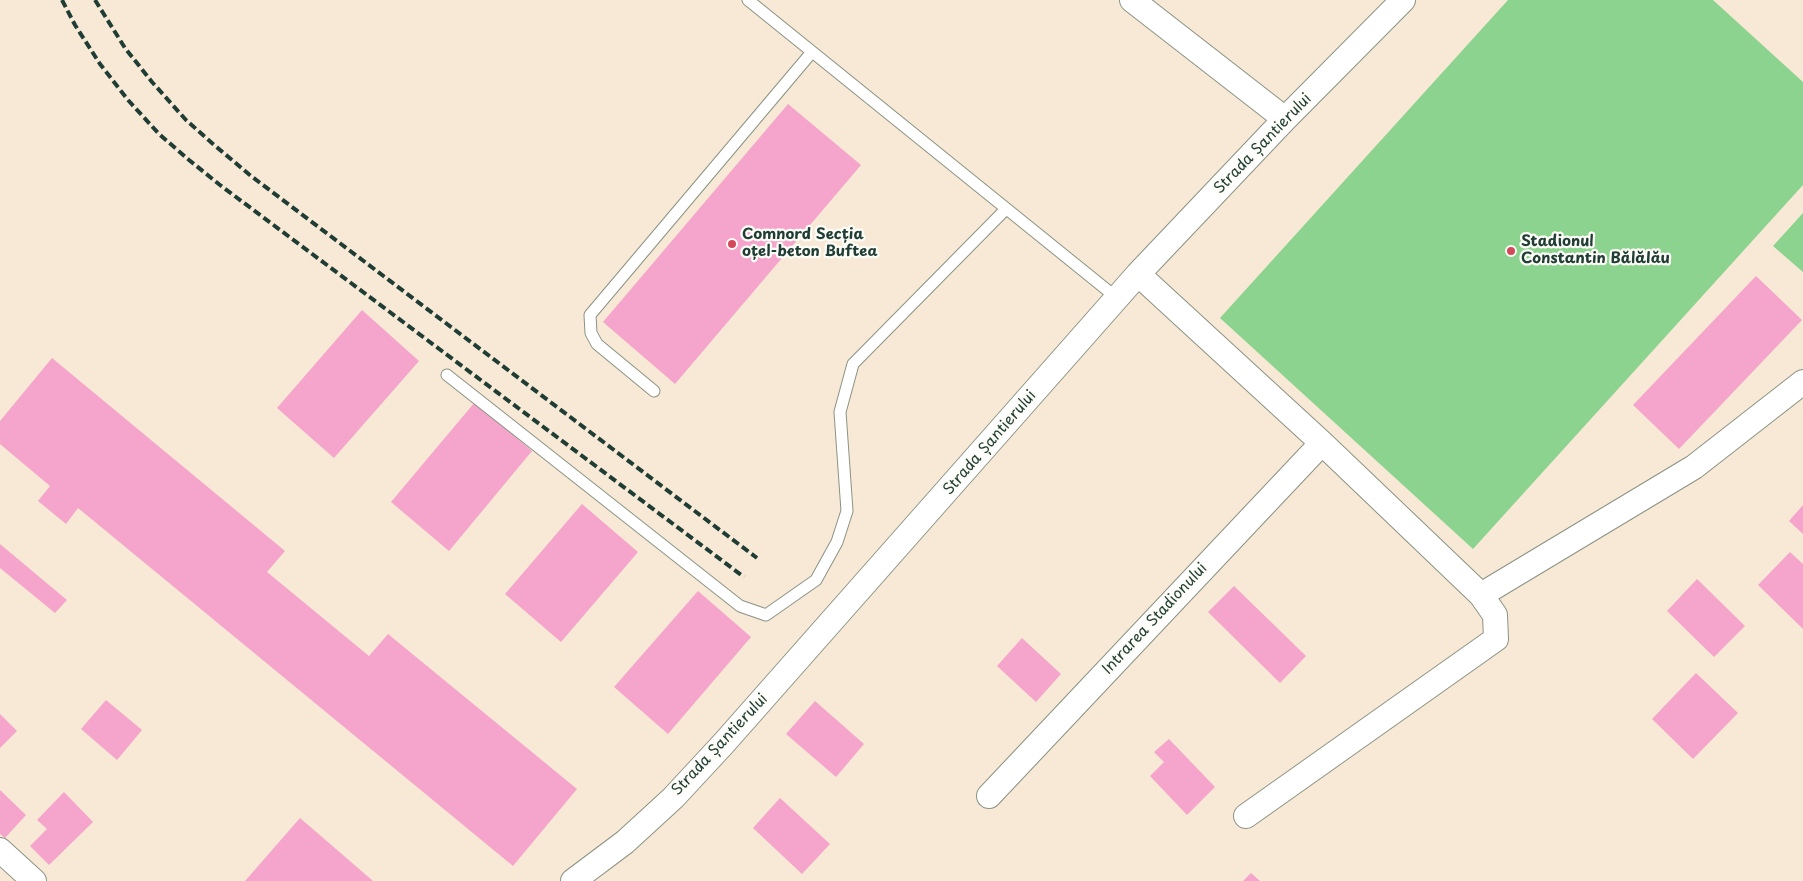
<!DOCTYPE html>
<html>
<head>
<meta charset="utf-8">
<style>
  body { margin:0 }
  canvas { display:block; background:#f7e9d5 }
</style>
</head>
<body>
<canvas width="1803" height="881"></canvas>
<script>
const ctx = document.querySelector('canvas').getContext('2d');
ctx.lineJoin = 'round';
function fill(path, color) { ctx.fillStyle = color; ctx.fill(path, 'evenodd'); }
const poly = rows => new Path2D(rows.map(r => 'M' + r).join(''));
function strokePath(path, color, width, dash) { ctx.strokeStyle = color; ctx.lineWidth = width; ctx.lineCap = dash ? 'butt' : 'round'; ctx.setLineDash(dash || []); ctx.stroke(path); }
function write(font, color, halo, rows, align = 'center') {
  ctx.font = font + ' "Playpen Sans",sans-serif'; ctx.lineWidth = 4.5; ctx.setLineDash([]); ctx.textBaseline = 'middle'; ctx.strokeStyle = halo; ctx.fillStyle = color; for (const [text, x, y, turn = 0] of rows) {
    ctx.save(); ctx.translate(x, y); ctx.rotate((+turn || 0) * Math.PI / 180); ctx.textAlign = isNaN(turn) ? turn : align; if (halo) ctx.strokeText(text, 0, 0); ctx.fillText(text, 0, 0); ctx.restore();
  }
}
fill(poly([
  [1508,0,1713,0,1803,82,1803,185,1473,549,1220,318],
  [1803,213,1803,272,1773,246]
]), '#8bd38e');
fill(poly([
  [788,104,861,165,675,384,603,322],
  [1756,276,1802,320,1679,449,1633,405],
  [362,310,419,361,334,458,277,408],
  [52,358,285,551,267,572,369,656,388,634,577,789,513,866,78,508,66,524,38,501,50,486,0,444,0,421],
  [475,402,532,451,449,551,391,502],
  [582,504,638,552,561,642,505,594],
  [1803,505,1803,534,1789,521],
  [0,544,67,600,55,613,0,568],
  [1790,552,1803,564,1803,629,1758,585],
  [1697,579,1745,626,1714,657,1667,611],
  [1234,586,1306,656,1280,683,1208,612],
  [698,591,751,637,668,734,614,687],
  [1022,638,1061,674,1036,702,997,666],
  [1696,673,1738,713,1693,759,1652,719],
  [106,700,142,730,117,760,81,729],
  [815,701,864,744,836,777,786,734],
  [0,714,17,731,0,748],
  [1169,739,1215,787,1187,815,1150,776,1164,762,1154,752],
  [0,790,26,815,5,838,0,834],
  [64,792,93,822,49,865,30,846,47,829,37,820],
  [780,798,830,844,802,874,753,828],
  [300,818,373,881,245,881],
  [1251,873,1260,881,1243,881]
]), '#f5a5cb');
const lane = poly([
  [748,0,1117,298],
  [447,375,740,606,766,615,816,580,837,542,847,511,840,412,853,364,1005,210],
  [654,391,597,344,591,333,590,315,812,52]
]);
const street = poly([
  [1132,0,1285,119],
  [1138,274,1322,443,1481,595,1495,615,1496,639,1246,816],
  [1481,595,1694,467,1803,382],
  [989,796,1322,443],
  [0,850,34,881],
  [573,881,625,842,673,798,724,743,1138,274,1285,119,1403,0]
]);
strokePath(lane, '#8b9384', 13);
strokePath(street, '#8b9384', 26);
strokePath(lane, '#fff', 11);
strokePath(street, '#fff', 24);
strokePath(poly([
  [62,0,75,25,100,64,128,100,159,134,189,160,220,185,744,577],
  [95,0,125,48,152,82,186,120,213,144,251,176,757,558]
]), '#1f3d34', 4, [8, 4]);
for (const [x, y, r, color] of [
  [732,244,5,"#d1495b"],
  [1511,251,5,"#d1495b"]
]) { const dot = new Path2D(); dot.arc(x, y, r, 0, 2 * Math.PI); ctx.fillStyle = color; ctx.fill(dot); strokePath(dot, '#fdfcf7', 2); }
write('15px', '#1f3d34', '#fdfcf7', [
  ["Strada Șantierului",1263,144,-46],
  ["Strada Șantierului",990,443,-49],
  ["Intrarea Stadionului",1155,619,-47],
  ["Strada Șantierului",720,745,-47]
]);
write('bold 15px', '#1f3d34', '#fdfcf7', [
  ["Comnord Secția",742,235],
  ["oțel-beton Buftea",742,252],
  ["Stadionul",1521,242],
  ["Constantin Bălălău",1521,259]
], 'left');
</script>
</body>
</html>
